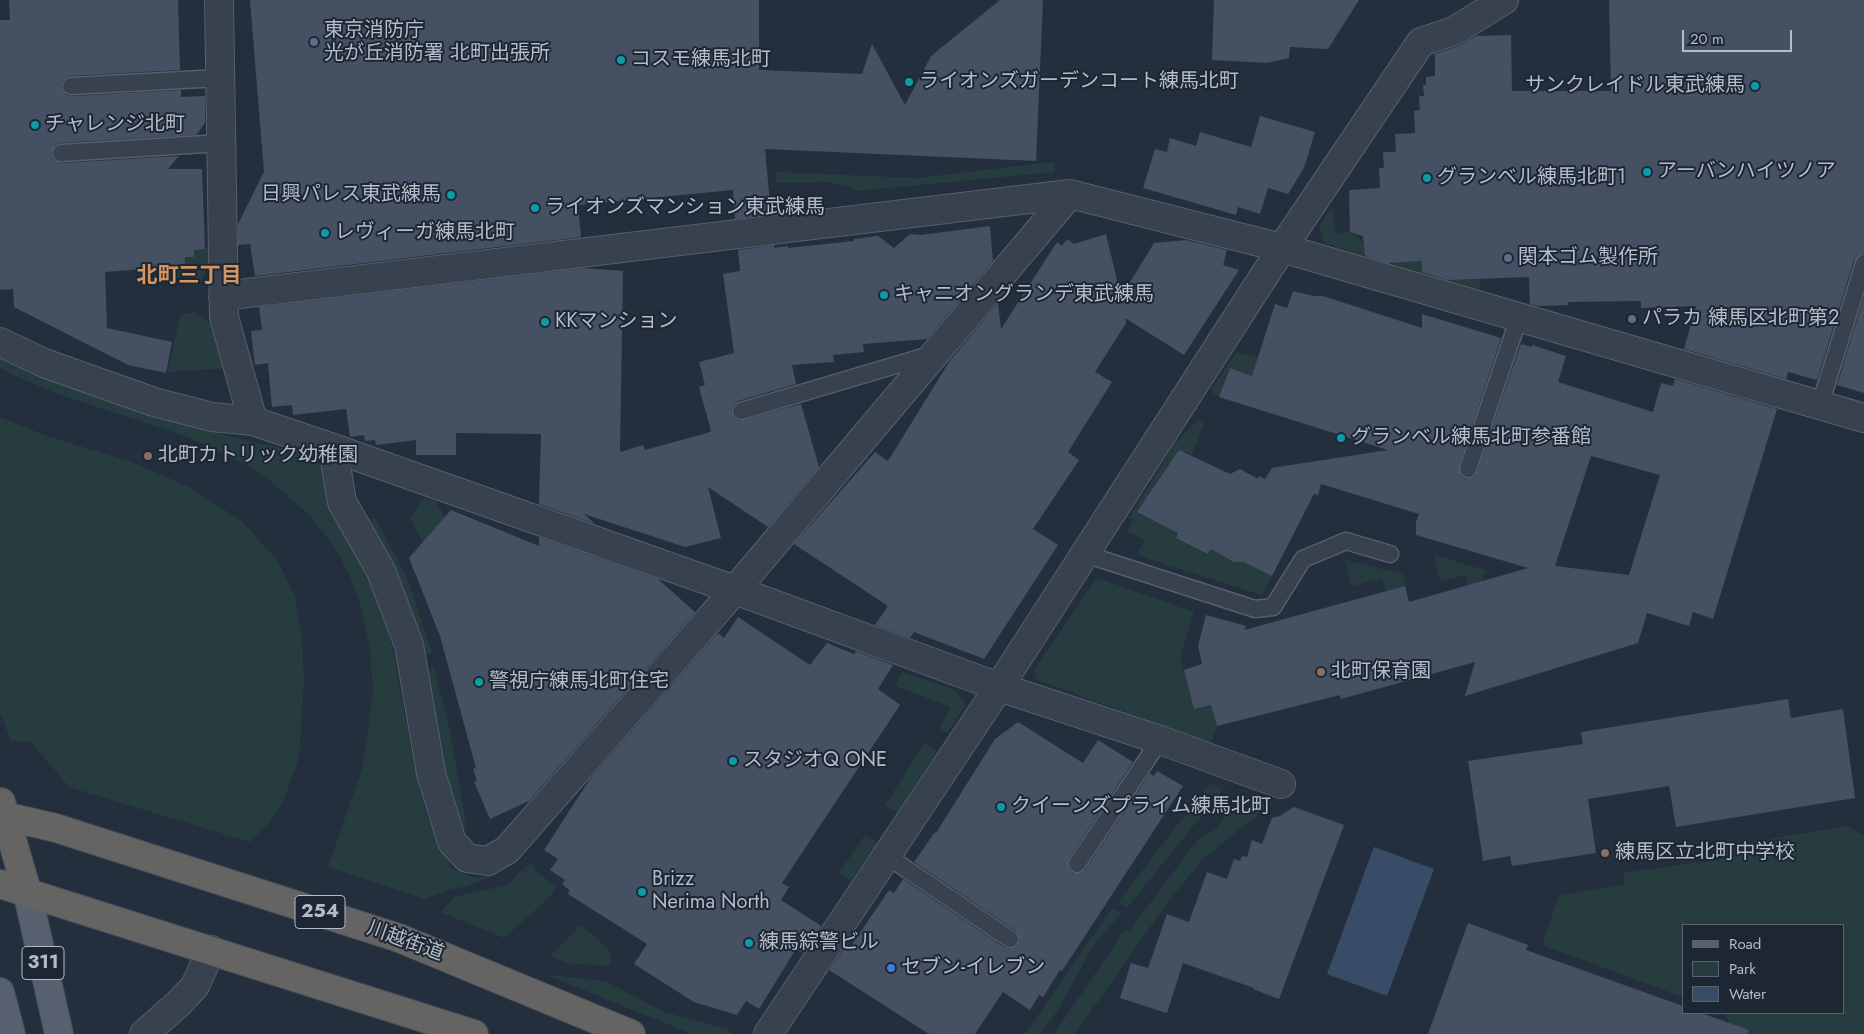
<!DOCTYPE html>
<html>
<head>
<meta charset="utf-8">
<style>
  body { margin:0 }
  #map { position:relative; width:1864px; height:1034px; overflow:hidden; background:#242f3e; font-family:Jost,sans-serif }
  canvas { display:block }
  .legend { position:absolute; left:1682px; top:924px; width:162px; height:90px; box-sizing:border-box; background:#1d2633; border:1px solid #59626f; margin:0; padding:6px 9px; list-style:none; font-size:15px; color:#b4bcc9 }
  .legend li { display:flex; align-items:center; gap:10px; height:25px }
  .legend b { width:25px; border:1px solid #59626f }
  .scale { position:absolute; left:1682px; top:30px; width:110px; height:22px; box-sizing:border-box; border:2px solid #b4bcc9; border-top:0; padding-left:6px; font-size:15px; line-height:18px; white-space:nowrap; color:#b4bcc9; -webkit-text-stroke:4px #1d2633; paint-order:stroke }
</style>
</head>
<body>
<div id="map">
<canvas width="1864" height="1034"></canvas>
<ul class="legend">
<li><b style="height:6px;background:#56606e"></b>Road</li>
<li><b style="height:14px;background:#263c3f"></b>Park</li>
<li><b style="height:14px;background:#394c67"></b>Water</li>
</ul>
<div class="scale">20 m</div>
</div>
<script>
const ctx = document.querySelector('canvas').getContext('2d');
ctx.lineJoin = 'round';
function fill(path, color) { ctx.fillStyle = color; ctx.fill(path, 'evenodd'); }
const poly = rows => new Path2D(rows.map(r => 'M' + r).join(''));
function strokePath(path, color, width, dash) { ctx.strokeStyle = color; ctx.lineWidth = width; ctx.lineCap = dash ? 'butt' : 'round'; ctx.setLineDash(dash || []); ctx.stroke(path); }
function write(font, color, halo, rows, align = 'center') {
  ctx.font = font + ' Jost,"Noto Sans JP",sans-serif'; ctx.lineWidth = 4; ctx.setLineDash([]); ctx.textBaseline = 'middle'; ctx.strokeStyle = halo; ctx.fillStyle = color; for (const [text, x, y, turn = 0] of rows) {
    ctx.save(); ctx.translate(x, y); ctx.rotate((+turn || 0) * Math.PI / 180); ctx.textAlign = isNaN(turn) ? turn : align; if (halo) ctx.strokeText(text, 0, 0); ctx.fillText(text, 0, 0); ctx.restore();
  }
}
fill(poly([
  [1054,162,1055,172,857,191,853,188,829,182,776,183,775,172,916,178],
  [1330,210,1333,211,1335,233,1350,232,1357,235,1364,246,1365,251,1402,262,1422,261,1422,266,1442,265,1479,272,1480,290,1324,243,1319,226],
  [209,248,210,265,197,286,146,263,159,268,185,266,185,257,194,257,194,250],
  [196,312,214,327,226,368,168,372,180,315],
  [1237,352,1292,369,1287,387,1230,368,1219,397,1213,394,1212,388],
  [0,357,60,384,128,407,232,437,302,453,318,463,326,476,374,582,393,649,413,759,426,814,452,869,476,878,498,874,467,886,448,890,425,899,328,867,363,766,373,690,370,652,363,614,351,579,336,549,310,516,265,476,247,465,183,435,58,394,11,374,0,368],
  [0,417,47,436,132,462,191,488,240,520,277,559,295,596,302,637,304,679,299,759,283,802,269,823,250,842,69,787,31,742,11,741,0,712],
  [1197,420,1204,423,1192,455,1184,452,1179,453,1178,533,1176,538,1208,554,1211,549,1236,562,1244,562,1272,576,1261,595,1137,555,1145,540,1127,531,1133,520,1129,518,1174,445],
  [423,498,436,501,492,609,455,607,410,518],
  [375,517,409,582,432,653,422,656,366,521],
  [1434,555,1485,570,1476,599,1472,601,1466,575,1440,581],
  [1345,560,1403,574,1405,586,1386,591,1382,578,1351,587],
  [1097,578,1194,612,1180,657,1194,708,1211,705,1217,726,1211,743,1037,680,1034,670],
  [434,668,449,726,467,828,459,828,449,795,432,711,428,669],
  [902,672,955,690,966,704,947,733,939,728,951,707,895,686],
  [925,743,937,751,897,813,885,805],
  [1210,783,1223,789,1127,908,1118,902],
  [1265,798,1274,802,1203,859,1167,903,1075,1034,1054,1034,1124,931,1130,930,1192,847,1202,836,1214,831,1224,817,1249,807,1255,801],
  [1846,826,1864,835,1864,1034,1733,1034,1725,1013,1843,1013,1843,925,1683,925,1683,997,1542,945,1559,895,1625,884,1623,873,1722,859,1728,846],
  [865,835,877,842,850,881,839,873],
  [530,863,535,867,534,870,556,886,550,897,504,938,441,912,455,897,507,885],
  [1112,908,1122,913,1093,946,1058,1010,1040,1034,1025,1034],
  [581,925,599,940,612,955,609,966,566,963,550,955],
  [547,975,605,981,665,1012,729,1030,731,1034,692,1034]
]), '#263c3f');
fill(poly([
  [1374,847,1434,869,1387,996,1327,974]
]), '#394c67');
fill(poly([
  [9,0,178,0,180,70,70,76,62,81,61,87,66,95,72,96,181,90,181,97,205,96,205,123,196,135,60,143,55,145,51,153,53,159,62,163,179,156,168,169,202,169,205,249,194,250,194,257,185,257,185,266,105,272,107,328,172,342,166,373,128,365,14,307,13,289,0,290,0,20,10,20],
  [250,0,759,0,759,70,862,74,872,44,905,105,931,56,1000,0,1043,0,1036,161,765,149,771,214,735,219,733,190,578,205,581,237,255,276,250,244,238,245,238,224,264,172],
  [1214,0,1359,0,1328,49,1290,47,1289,58,1267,63,1212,60],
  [1609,0,1864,0,1864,253,1858,255,1854,260,1817,380,1788,372,1786,379,1684,349,1696,306,1641,308,1641,301,1568,302,1568,305,1537,306,1530,304,1529,277,1447,280,1422,272,1422,261,1387,263,1365,256,1363,236,1350,232,1349,190,1380,188,1379,168,1384,168,1383,152,1396,152,1395,134,1415,133,1414,111,1420,110,1419,96,1424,96,1423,85,1426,85,1426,77,1435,76,1435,54,1459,46,1476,36,1511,35,1512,91,1611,91],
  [1260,116,1315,132,1304,168,1288,194,1268,188,1260,214,1238,207,1236,215,1143,188,1155,149,1167,152,1170,138,1196,146,1200,132,1251,147],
  [990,226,993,261,927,339,863,344,864,352,833,355,834,362,792,365,796,384,738,401,733,405,731,409,732,414,735,419,739,421,801,404,819,467,768,527,708,487,721,538,685,547,584,514,595,524,539,504,541,434,456,433,456,455,416,455,416,440,376,445,375,440,365,441,364,435,350,437,346,409,293,415,292,405,272,407,268,363,255,365,251,331,262,330,259,307,583,268,623,271,620,452,643,445,645,450,707,433,711,431,699,387,705,385,699,362,734,353,723,274,740,271,738,250,774,245,774,248,788,246,788,248,854,241,854,239,878,236,894,248,910,234,921,235],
  [1106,234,1121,297,1154,243,1186,240,1227,250,1223,265,1239,270,1184,355,1125,318,1126,323,1095,372,1112,382,1068,452,1079,460,1033,529,1058,545,984,659,914,632,910,638,875,625,888,606,794,544,875,452,888,461,949,362,998,303,1001,329,1057,242,1062,246,1067,239,1074,244],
  [1293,291,1314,296,1323,296,1422,328,1422,314,1501,338,1459,466,1460,475,1465,479,1474,477,1477,472,1521,344,1532,347,1532,345,1566,356,1558,382,1653,412,1661,383,1673,386,1675,379,1777,409,1713,619,1693,612,1689,626,1647,613,1638,643,1465,696,1475,662,1341,699,1340,695,1217,726,1211,705,1194,709,1184,670,1202,664,1198,646,1206,615,1246,626,1244,630,1405,586,1409,602,1528,568,1416,535,1416,522,1419,514,1321,484,1318,495,1314,494,1272,576,1244,562,1234,562,1211,549,1208,554,1176,538,1178,533,1137,512,1179,450,1230,474,1240,469,1258,479,1258,476,1265,479,1272,468,1271,468,1388,450,1219,397,1230,368,1252,376,1275,304,1287,308],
  [1591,456,1660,475,1629,575,1555,566],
  [1864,297,1864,393,1837,385],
  [451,510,539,546,539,537,658,579,695,612,529,801,490,819,474,782,477,781,473,769,476,768,440,636,409,558],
  [738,617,810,665,827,643,854,654,856,651,893,665,878,689,900,705,782,883,789,887,781,900,821,926,803,953,796,949,759,1009,746,1001,737,1015,694,1002,634,964,647,944,568,894,570,891,562,884,565,880,550,870,558,859,544,850,590,779,718,633,724,638],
  [1788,699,1791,718,1843,709,1855,798,1676,827,1669,786,1588,799,1596,853,1512,866,1510,856,1483,861,1468,761,1583,744,1581,732],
  [1018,722,1083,763,1098,740,1133,762,1069,858,1068,868,1072,873,1081,873,1085,870,1150,773,1154,776,1157,771,1183,786,1062,971,1060,970,1043,997,1039,995,1030,1010,1003,992,975,1034,929,1034,829,970,847,944,851,946,889,890,894,893,903,879,1004,947,1010,949,1018,945,1020,939,1016,931,914,862,935,832,936,833,995,739],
  [1294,807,1344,825,1279,999,1253,989,1254,988,1183,963,1167,1013,1120,998,1131,963,1148,968,1167,914,1189,922,1207,872,1227,879,1234,859,1240,861,1242,856,1247,857,1252,840,1262,844,1272,818,1280,816],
  [1468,923,1528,945,1526,950,1683,1006,1683,1013,1701,1013,1749,1030,1748,1034,1428,1034]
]), '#455162');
const service = poly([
  [71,86,220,78],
  [61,153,221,143],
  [1820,405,1864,263],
  [741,411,933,354],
  [1468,469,1519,317],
  [1085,554,1255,609,1273,607,1303,559,1346,541,1390,554],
  [887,856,1010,939],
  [1077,864,1160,740]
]);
const minor = poly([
  [219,0,224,317,253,421],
  [223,296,1070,194,1282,248,1864,418],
  [0,342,44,363,154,402,212,417,253,421,333,448,735,590,999,687,1160,740,1281,784],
  [333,448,342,502,381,571,409,645,431,773,452,842,467,858,488,861,507,850,735,590,1070,194],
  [144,1034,178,1004,195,986,211,950],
  [768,1034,999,687,1282,248,1421,42,1454,31,1504,0]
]);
const primary = poly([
  [27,891,59,1034],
  [0,992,11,1034]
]);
const trunk = poly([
  [1,802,27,891],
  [0,815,56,828,399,938,631,1034],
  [0,884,474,1034]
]);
strokePath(service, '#565f6c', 19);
strokePath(minor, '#565f6c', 30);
strokePath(primary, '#414a57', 30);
strokePath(trunk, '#434c59', 30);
strokePath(service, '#38414e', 16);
strokePath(minor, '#38414e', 28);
strokePath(primary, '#56606e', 28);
strokePath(trunk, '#656462', 28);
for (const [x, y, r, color] of [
  [314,42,5,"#5c6f8a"],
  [621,60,5,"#0f9aa8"],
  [909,82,5,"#0f9aa8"],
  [1755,86,5,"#0f9aa8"],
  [35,125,5,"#0f9aa8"],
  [1647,172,5,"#0f9aa8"],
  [1427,178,5,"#0f9aa8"],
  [451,195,5,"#0f9aa8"],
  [535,208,5,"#0f9aa8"],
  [325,233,5,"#0f9aa8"],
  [1508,258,5,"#5c6f8a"],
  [884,295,5,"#0f9aa8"],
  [1632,319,5,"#5c6f8a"],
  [545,322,5,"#0f9aa8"],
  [1341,438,5,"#0f9aa8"],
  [148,456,5,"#8d6e63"],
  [1321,672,5,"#8d6e63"],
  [479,682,5,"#0f9aa8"],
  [733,761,5,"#0f9aa8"],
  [1001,807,5,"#0f9aa8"],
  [1605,853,5,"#8d6e63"],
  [642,892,5,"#0f9aa8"],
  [749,943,5,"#0f9aa8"],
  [891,968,5,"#3f7fe0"]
]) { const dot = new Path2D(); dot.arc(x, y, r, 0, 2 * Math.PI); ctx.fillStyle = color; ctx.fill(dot); strokePath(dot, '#1d2633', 2); }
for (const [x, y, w] of [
  [320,912,50],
  [43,963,42]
]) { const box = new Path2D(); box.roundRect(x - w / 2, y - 16.5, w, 33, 4); ctx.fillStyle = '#1d2633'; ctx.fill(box); strokePath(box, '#b4bcc9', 1); }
write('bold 19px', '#b4bcc9', null, [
  ["254",320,912],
  ["311",43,963]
]);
write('20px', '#b4bcc9', '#1d2633', [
  ["東京消防庁",324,31],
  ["光が丘消防署 北町出張所",324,54],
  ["コスモ練馬北町",631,60],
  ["ライオンズガーデンコート練馬北町",919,82],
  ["サンクレイドル東武練馬",1745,86,"right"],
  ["チャレンジ北町",45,125],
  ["アーバンハイツノア",1657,172],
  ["グランベル練馬北町1",1437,178],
  ["日興パレス東武練馬",441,195,"right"],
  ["ライオンズマンション東武練馬",545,208],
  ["レヴィーガ練馬北町",335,233],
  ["関本ゴム製作所",1518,258],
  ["キャニオングランデ東武練馬",894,295],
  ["パラカ 練馬区北町第2",1642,319],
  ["KKマンション",555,322],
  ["グランベル練馬北町参番館",1351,438],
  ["北町カトリック幼稚園",158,456],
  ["北町保育園",1331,672],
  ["警視庁練馬北町住宅",489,682],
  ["スタジオQ ONE",743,761],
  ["クイーンズプライム練馬北町",1011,807],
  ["練馬区立北町中学校",1615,853],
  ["Brizz",652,880],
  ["Nerima North",652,903],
  ["練馬綜警ビル",759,943],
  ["セブン-イレブン",901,968]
], 'left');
write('20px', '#b4bcc9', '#1d2633', [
  ["川越街道",405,942,20]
]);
write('bold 21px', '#d59563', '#1d2633', [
  ["北町三丁目",189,277]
]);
</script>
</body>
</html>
